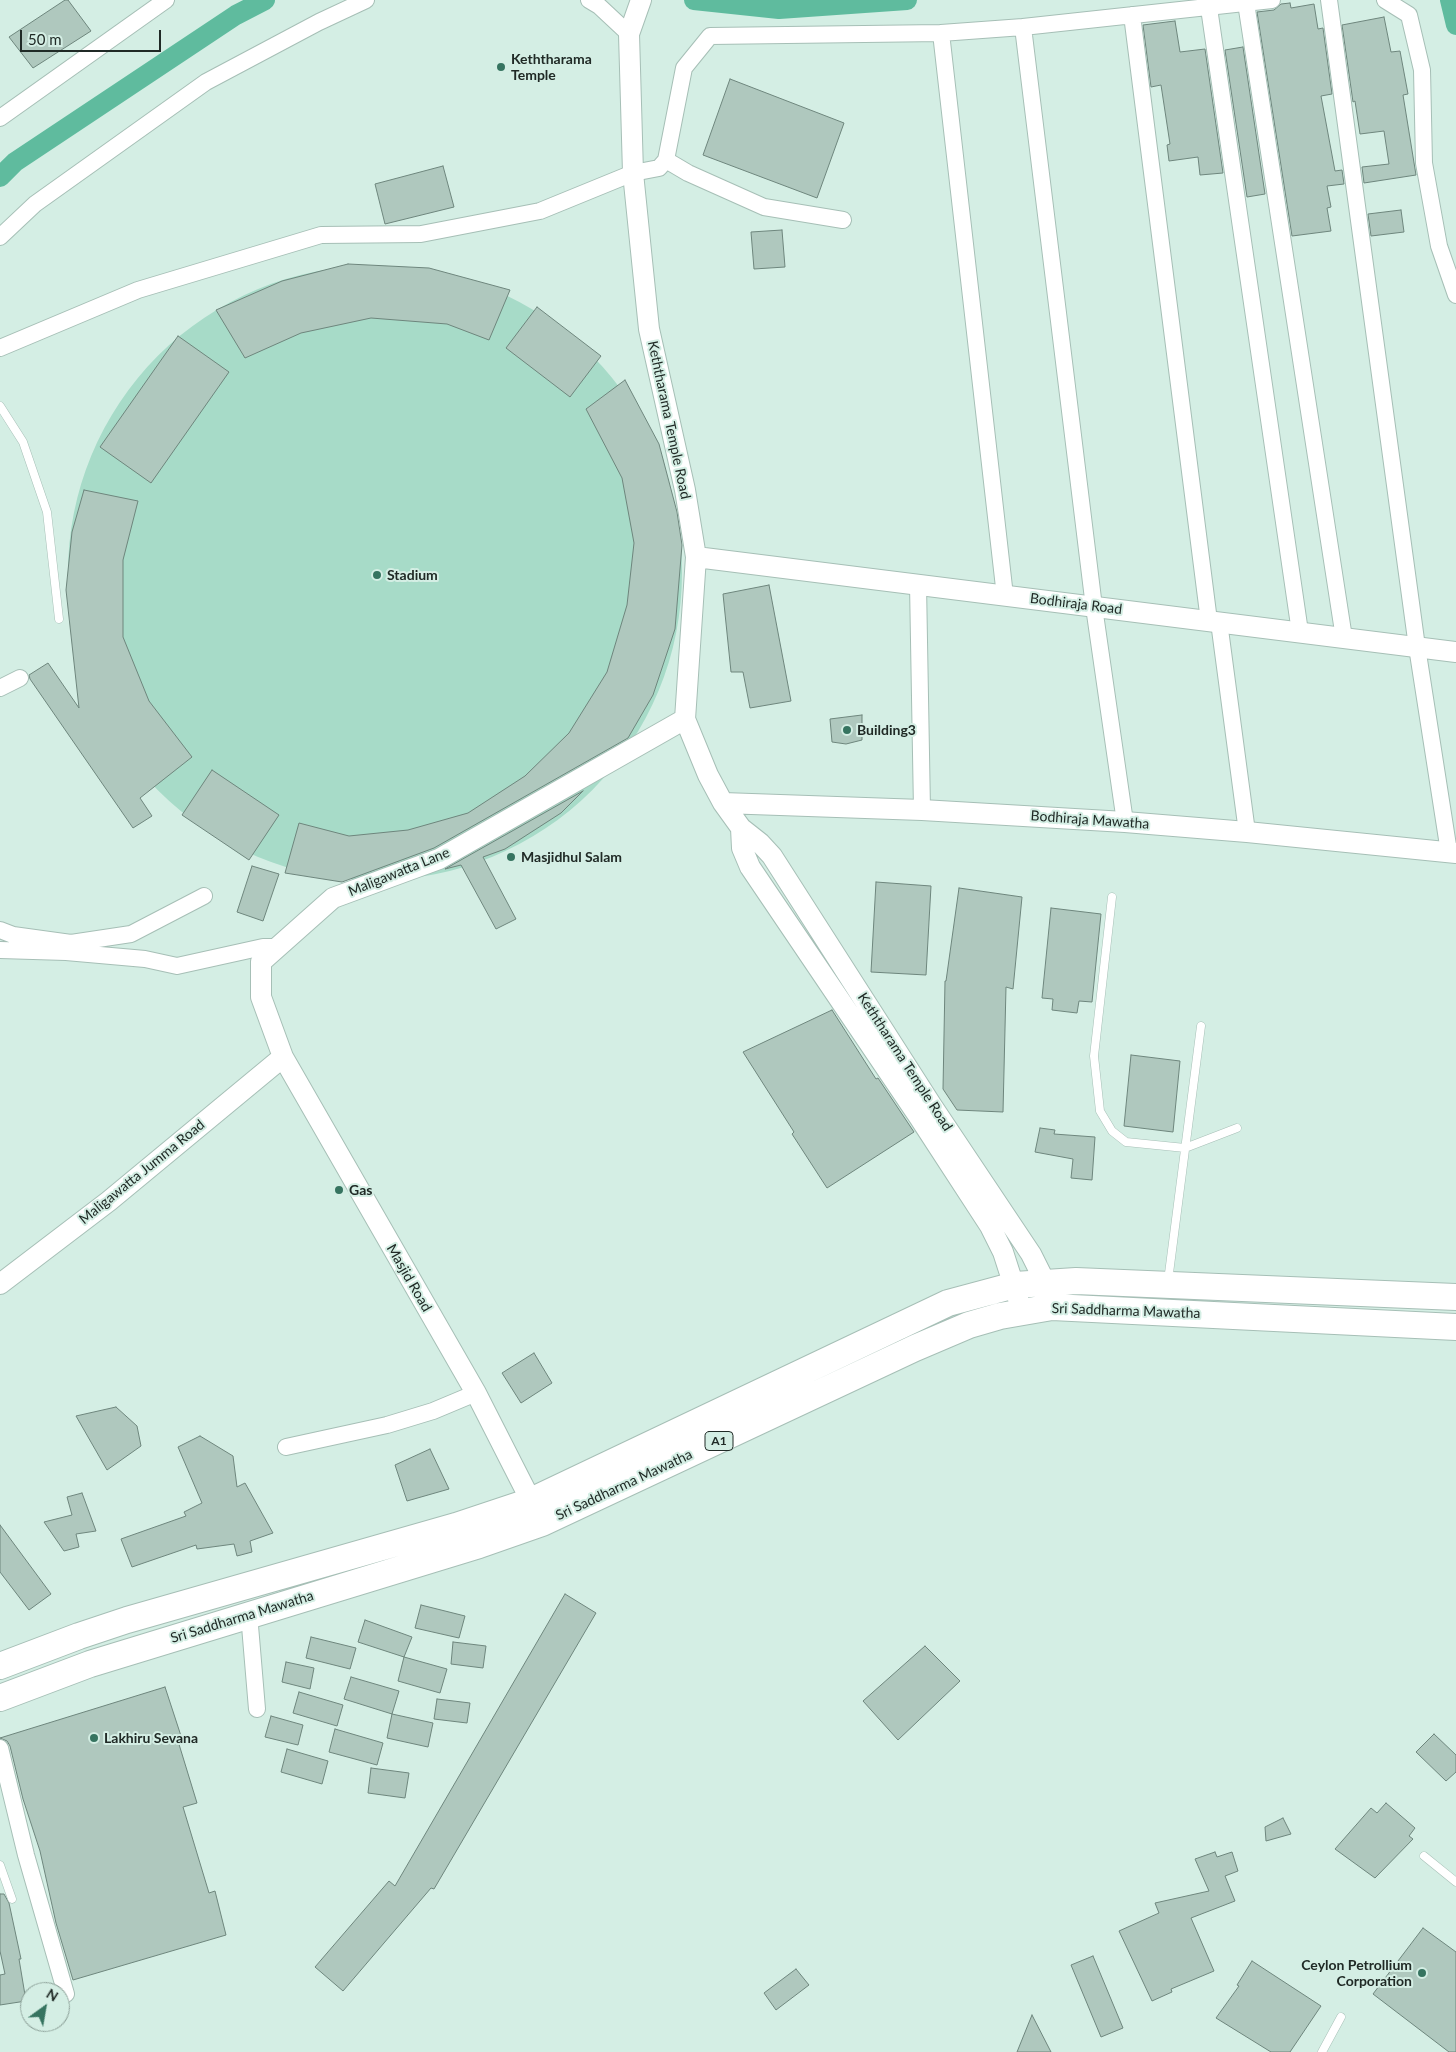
<!DOCTYPE html>
<html>
<head>
<meta charset="utf-8">
<style>
  body { margin:0 }
  #map { position:relative; width:1456px; height:2052px; overflow:hidden; background:#d4eee4; font-family:Lato,sans-serif }
  canvas { display:block }
  .north { position:absolute; left:20px; top:1982px; width:50px; height:50px; box-sizing:border-box; background:#d4eee4; border:1px solid #8ca098; border-radius:50%; rotate:32deg; font-size:14px; font-weight:700; line-height:20px; text-align:center; color:#202a26 }
  .north::after { content:''; display:block; margin:auto; width:18px; height:22px; background:#367460; clip-path:polygon(50% 0,100% 100%,50% 72%,0 100%) }
  .scale { position:absolute; left:20px; top:30px; width:141px; height:22px; box-sizing:border-box; border:2px solid #202a26; border-top:0; padding-left:6px; font-size:15px; line-height:18px; white-space:nowrap; color:#202a26; -webkit-text-stroke:4px #d4eee4; paint-order:stroke }
</style>
</head>
<body>
<div id="map">
<canvas width="1456" height="2052"></canvas>
<div class="north">N</div>
<div class="scale">50 m</div>
</div>
<script>
const ctx = document.querySelector('canvas').getContext('2d');
ctx.lineJoin = 'round';
function fill(path, color) { ctx.fillStyle = color; ctx.fill(path, 'evenodd'); }
const poly = rows => new Path2D(rows.map(r => 'M' + r).join(''));
function strokePath(path, color, width, dash) { ctx.strokeStyle = color; ctx.lineWidth = width; ctx.lineCap = dash ? 'butt' : 'round'; ctx.setLineDash(dash || []); ctx.stroke(path); }
function write(font, color, halo, rows, align = 'center') {
  ctx.font = font + ' Lato,sans-serif'; ctx.lineWidth = 4; ctx.setLineDash([]); ctx.textBaseline = 'middle'; ctx.strokeStyle = halo; ctx.fillStyle = color; for (const [text, x, y, turn = 0] of rows) {
    ctx.save(); ctx.translate(x, y); ctx.rotate((+turn || 0) * Math.PI / 180); ctx.textAlign = isNaN(turn) ? turn : align; if (halo) ctx.strokeText(text, 0, 0); ctx.fillText(text, 0, 0); ctx.restore();
  }
}
fill(poly([
  '68 573a307 307 0 1 1 614 0a307 307 0 1 1-614 0Z'
]), '#a7dbc8');
strokePath(poly([
  [694,0,779,9,907,0],
  [1450,0,1456,25],
  [0,177,15,162,236,15,265,0]
]), '#5fbb9e', 20);
const building = poly([
  [65,0,68,0,91,31,33,68,9,37,65,0],
  [1290,3,1291,8,1314,4,1318,29,1323,28,1332,94,1321,96,1335,171,1342,170,1344,184,1327,186,1331,207,1327,208,1331,231,1292,236,1257,12,1274,10,1281,4,1290,3],
  [1384,17,1391,52,1400,51,1408,94,1403,95,1416,175,1364,183,1362,167,1389,164,1384,131,1360,134,1355,101,1353,102,1342,25,1384,17],
  [1175,21,1180,52,1205,49,1223,173,1200,175,1198,157,1169,161,1167,145,1170,144,1161,85,1151,87,1143,25,1175,21],
  [1243,47,1265,194,1247,197,1225,50,1243,47],
  [730,79,844,123,817,198,703,155,730,79],
  [443,166,454,207,385,224,375,184,443,166],
  [1401,210,1404,232,1371,236,1368,214,1401,210],
  [782,230,785,267,754,269,751,232,782,230],
  [348,264,429,268,510,290,489,340,447,324,371,318,301,333,245,358,216,310,282,281,348,264],
  [537,307,601,356,570,397,506,348,537,307],
  [178,336,229,372,151,483,100,447,178,336],
  [625,380,659,444,677,512,682,545,675,629,653,695,628,738,434,848,342,882,285,873,299,823,349,836,408,830,468,813,525,776,569,733,607,672,627,605,634,543,622,478,586,409,625,380],
  [84,490,138,501,123,560,123,637,149,701,192,757,140,798,152,816,133,828,30,679,29,675,48,663,79,708,66,590,72,532,84,490],
  [769,585,791,701,750,708,743,672,731,672,723,594,769,585],
  [862,715,862,740,846,744,832,742,830,719,862,715],
  [212,770,279,815,249,860,182,815,212,770],
  [583,791,561,813,505,849,483,857,516,919,496,929,461,865,445,869,583,791],
  [252,866,279,874,263,921,237,912,252,866],
  [876,882,931,886,926,975,871,972,876,882],
  [959,888,1022,897,1013,989,1006,987,1003,1112,957,1110,943,1089,945,981,946,981,959,888],
  [1051,908,1101,914,1092,1002,1079,1001,1077,1013,1052,1010,1053,999,1042,998,1051,908],
  [832,1010,876,1079,878,1078,914,1132,827,1188,792,1134,794,1132,743,1052,832,1010],
  [1131,1055,1180,1061,1173,1132,1124,1126,1131,1055],
  [1040,1128,1055,1130,1054,1134,1095,1137,1092,1180,1071,1178,1073,1159,1035,1152,1040,1128],
  [534,1353,552,1383,521,1403,502,1373,534,1353],
  [116,1407,137,1426,141,1446,107,1470,76,1416,116,1407],
  [200,1436,233,1456,237,1487,245,1483,273,1533,250,1541,252,1552,237,1556,234,1544,197,1549,196,1545,132,1567,121,1539,186,1516,184,1512,202,1503,178,1447,200,1436],
  [430,1449,449,1489,407,1501,395,1465,430,1449],
  [82,1493,96,1531,76,1534,79,1547,64,1551,44,1522,72,1515,67,1497,82,1493],
  [0,1525,51,1594,29,1610,0,1572,0,1525],
  [565,1594,596,1613,434,1889,431,1888,343,1991,315,1967,389,1881,395,1886,565,1594],
  [421,1605,465,1616,459,1638,415,1628,421,1605],
  [365,1620,412,1637,404,1657,358,1642,365,1620],
  [311,1637,356,1648,350,1669,306,1658,311,1637],
  [453,1642,486,1646,483,1668,451,1664,453,1642],
  [925,1646,960,1681,898,1740,863,1701,925,1646],
  [404,1657,447,1669,440,1693,398,1681,404,1657],
  [286,1662,314,1668,310,1689,282,1682,286,1662],
  [351,1677,399,1691,392,1714,344,1699,351,1677],
  [165,1687,182,1739,178,1741,197,1803,183,1807,209,1893,215,1891,226,1935,73,1980,56,1923,40,1851,23,1799,10,1746,7,1741,0,1738,165,1687],
  [299,1692,343,1705,337,1726,293,1713,299,1692],
  [437,1699,470,1703,467,1723,434,1719,437,1699],
  [392,1714,433,1723,428,1747,387,1738,392,1714],
  [271,1716,303,1725,298,1745,265,1737,271,1716],
  [335,1729,383,1743,377,1765,329,1752,335,1729],
  [1434,1734,1456,1755,1456,1772,1446,1781,1416,1752,1434,1734],
  [287,1749,328,1761,322,1784,281,1772,287,1749],
  [371,1768,409,1773,405,1798,368,1793,371,1768],
  [1386,1803,1415,1828,1409,1836,1413,1839,1375,1878,1335,1849,1371,1808,1377,1813,1386,1803],
  [1283,1818,1291,1834,1266,1841,1265,1827,1283,1818],
  [1215,1852,1217,1857,1232,1852,1238,1871,1225,1876,1235,1901,1191,1918,1214,1971,1171,1989,1172,1992,1152,2001,1119,1931,1159,1913,1155,1903,1209,1891,1195,1859,1215,1852],
  [0,1894,4,1894,9,1903,21,1959,19,1959,26,2001,0,2005,0,1975,5,1974,0,1951,0,1894],
  [1423,1928,1456,1952,1456,2052,1449,2052,1373,1994,1423,1928],
  [1093,1956,1123,2028,1101,2037,1071,1965,1093,1956],
  [1252,1961,1321,2006,1290,2052,1271,2052,1216,2018,1239,1986,1237,1985,1252,1961],
  [796,1969,809,1985,776,2010,764,1993,796,1969],
  [1032,2015,1051,2052,1017,2052,1032,2015]
]);
fill(building, '#afc8be');
strokePath(building, '#6e867d', 1);
const service = poly([
  [0,406,23,442,47,512,59,619],
  [1112,897,1094,1056,1100,1111,1112,1131,1126,1142,1185,1148,1237,1128],
  [1168,1281,1201,1026],
  [1424,1856,1456,1882],
  [0,1865,12,1899],
  [1322,2052,1341,2017]
]);
const minor = poly([
  [589,0,599,6,629,34],
  [1329,0,1417,647,1449,852],
  [1385,0,1409,15,1422,70,1424,163,1439,246,1456,295],
  [1246,3,1344,638],
  [1209,8,1300,632],
  [1132,15,1209,621],
  [1023,27,1094,607,1125,822],
  [941,33,1005,596],
  [0,118,166,0],
  [666,160,688,173,764,207,843,220],
  [0,237,35,204,206,82,319,22,366,0],
  [0,348,138,290,321,235,421,234,540,211,633,173,659,168,666,160,684,68,710,36,941,33,1023,27,1272,0],
  [918,584,922,810],
  [1219,622,1247,832],
  [0,688,20,678],
  [0,930,13,935,71,943,131,934,204,896],
  [0,950,66,952,145,959,177,966,263,947,278,947],
  [286,1447,387,1425,433,1411,476,1393],
  [249,1614,257,1709],
  [0,1748,26,1855,66,1994]
]);
const tertiary = poly([
  [641,0,629,34,633,173,649,329,685,490,696,557,685,719,708,775,723,803,741,828,760,843,772,856,932,1106,1031,1254,1045,1282,1049,1296],
  [696,557,1456,652],
  [723,803,922,810,1125,822,1247,832,1456,853],
  [741,828,742,848,750,867,919,1117,990,1226,1003,1252,1022,1311],
  [0,1284,109,1201,283,1057],
  [531,1501,476,1393,283,1057,261,997,261,962,333,898,439,859,685,719]
]);
const trunk = poly([
  [0,1666,79,1636,127,1620,456,1526,531,1501,948,1303,1015,1285,1076,1281,1456,1297],
  [0,1698,90,1664,479,1545,542,1523,915,1348,969,1325,1000,1316,1052,1307,1456,1327]
]);
strokePath(service, '#a6bfb6', 9);
strokePath(minor, '#a6bfb6', 18);
strokePath(tertiary, '#a6bfb6', 22);
strokePath(trunk, '#a6bfb6', 28);
strokePath(service, '#fff', 8);
strokePath(minor, '#fff', 16);
strokePath(tertiary, '#fff', 20);
strokePath(trunk, '#fff', 26);
for (const [x, y, r, color] of [
  [501,67,5,"#367460"],
  [377,575,5,"#367460"],
  [847,730,5,"#367460"],
  [511,857,5,"#367460"],
  [339,1190,5,"#367460"],
  [94,1738,5,"#367460"],
  [1422,1973,5,"#367460"]
]) { const dot = new Path2D(); dot.arc(x, y, r, 0, 2 * Math.PI); ctx.fillStyle = color; ctx.fill(dot); strokePath(dot, '#d4eee4', 2); }
for (const [x, y, w] of [
  [719,1441,28]
]) { const box = new Path2D(); box.roundRect(x - w / 2, y - 9.5, w, 19, 4); ctx.fillStyle = '#d4eee4'; ctx.fill(box); strokePath(box, '#202a26', 1); }
write('bold 12px', '#202a26', null, [
  ["A1",719,1441]
]);
write('bold 14px', '#202a26', '#d4eee4', [
  ["Keththarama",511,59],
  ["Temple",511,75],
  ["Stadium",387,575],
  ["Building3",857,730],
  ["Masjidhul Salam",521,857],
  ["Gas",349,1190],
  ["Lakhiru Sevana",104,1738],
  ["Ceylon Petrollium",1412,1965,"right"],
  ["Corporation",1412,1981,"right"]
], 'left');
write('14px', '#202a26', '#d4eee4', [
  ["Keththarama Temple Road",669,420,78],
  ["Bodhiraja Road",1076,604,7],
  ["Bodhiraja Mawatha",1090,820,4],
  ["Maligawatta Lane",399,872,-22],
  ["Keththarama Temple Road",905,1062,57],
  ["Maligawatta Jumma Road",142,1172,-39],
  ["Masjid Road",409,1278,60],
  ["Sri Saddharma Mawatha",1126,1311,2],
  ["Sri Saddharma Mawatha",624,1485,-25],
  ["Sri Saddharma Mawatha",242,1617,-17]
]);
</script>
</body>
</html>
